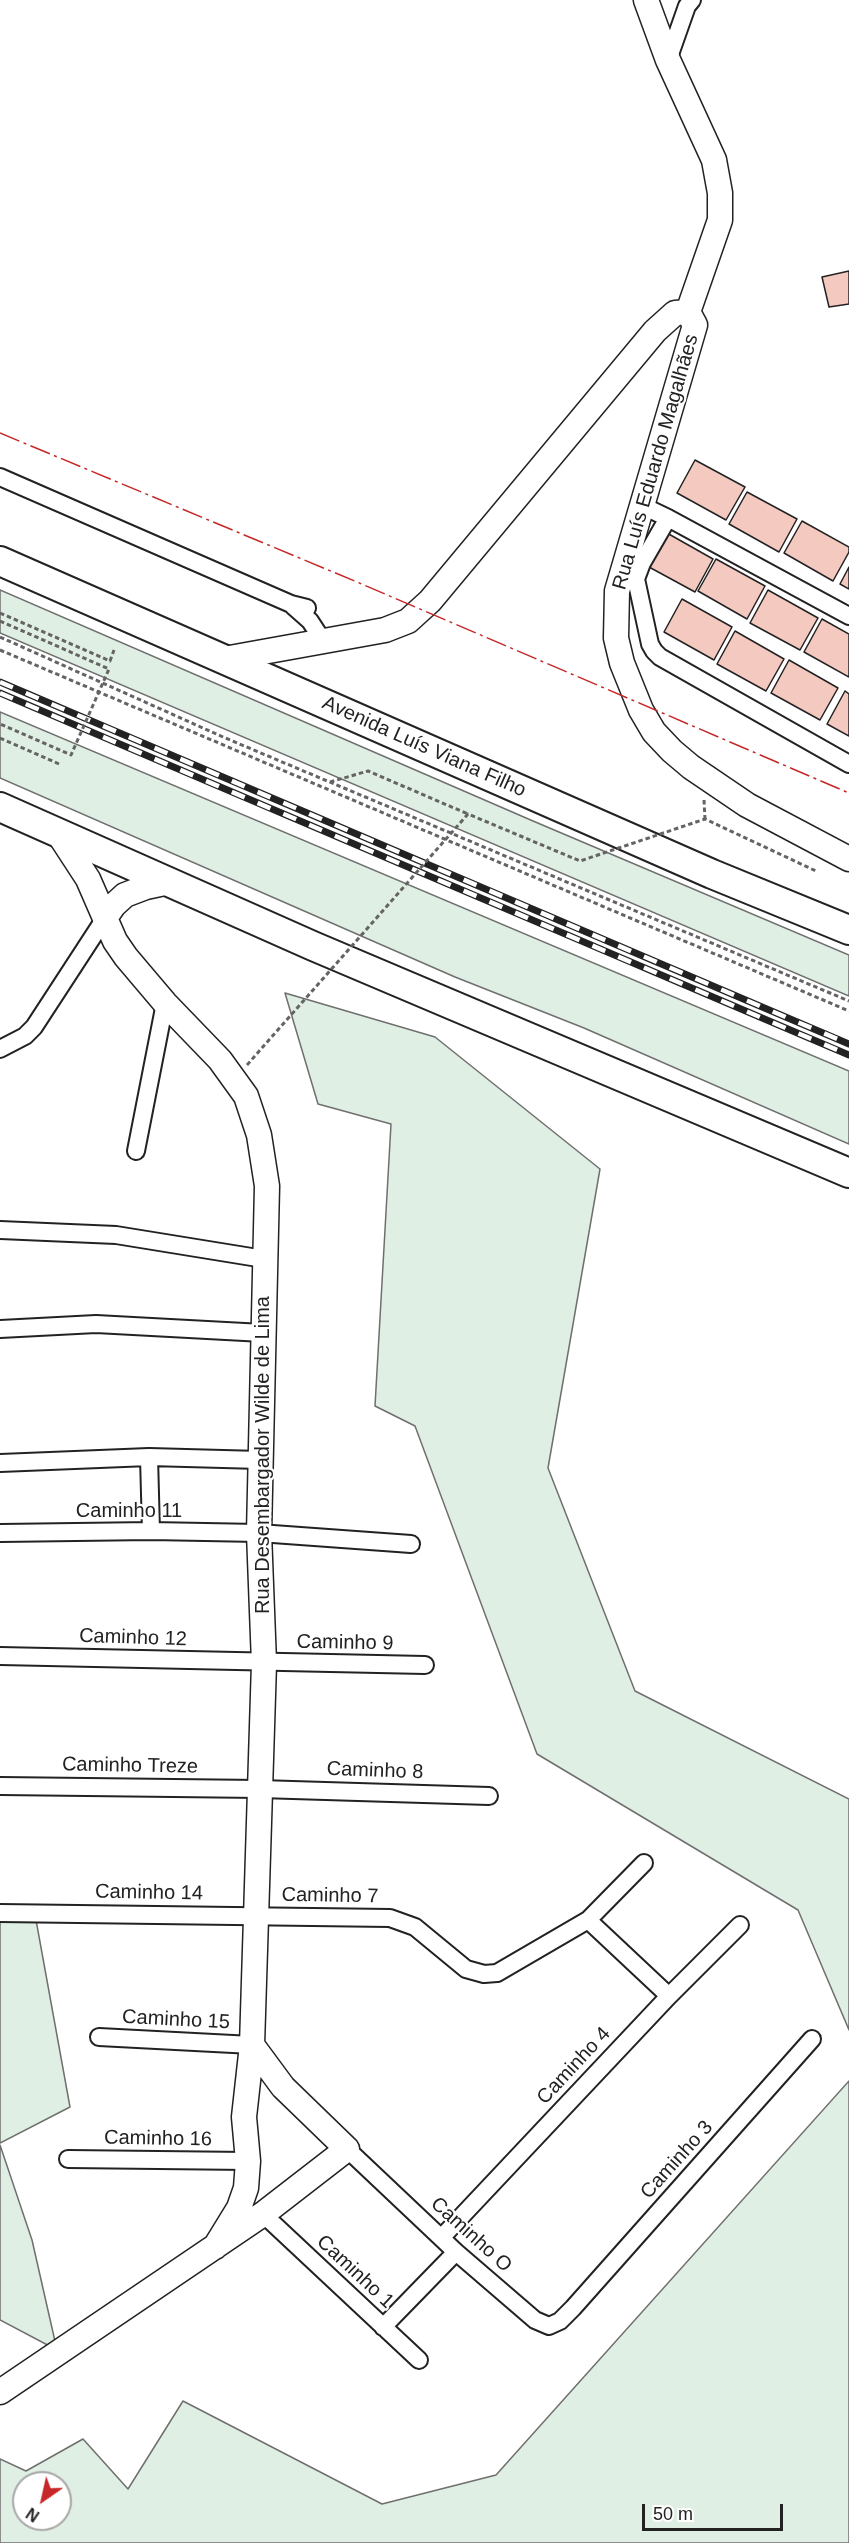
<!DOCTYPE html>
<html>
<head>
<meta charset="utf-8">
<style>
  body { margin:0 }
  #map { position:relative; width:849px; height:2543px; overflow:hidden; background:#fff; font-family:Arial,sans-serif }
  canvas { display:block }
  .north { position:absolute; left:12px; top:2471px; width:60px; height:60px; box-sizing:border-box; background:#fff; border:2px solid #a7a7a7; border-radius:50%; rotate:214deg; font-size:16px; font-weight:700; line-height:24px; text-align:center; color:#222 }
  .north::after { content:''; display:block; margin:auto; width:21px; height:27px; background:#c62828; clip-path:polygon(50% 0,100% 100%,50% 72%,0 100%) }
  .scale { position:absolute; left:642px; top:2504px; width:141px; height:27px; box-sizing:border-box; border:3px solid #222; border-top:0; padding-left:8px; font-size:18px; line-height:21px; white-space:nowrap; color:#222; -webkit-text-stroke:4px #fff; paint-order:stroke }
</style>
</head>
<body>
<div id="map">
<canvas width="849" height="2543"></canvas>
<div class="north">N</div>
<div class="scale">50 m</div>
</div>
<script>
const ctx = document.querySelector('canvas').getContext('2d');
ctx.lineJoin = 'round';
function fill(path, color) { ctx.fillStyle = color; ctx.fill(path, 'evenodd'); }
const poly = rows => new Path2D(rows.map(r => 'M' + r).join(''));
function strokePath(path, color, width, dash) { ctx.strokeStyle = color; ctx.lineWidth = width; ctx.lineCap = dash ? 'butt' : 'round'; ctx.setLineDash(dash || []); ctx.stroke(path); }
function write(font, color, halo, rows, align = 'center') {
  ctx.font = font + ' Arial,sans-serif'; ctx.lineWidth = 4.5; ctx.setLineDash([]); ctx.textBaseline = 'middle'; ctx.strokeStyle = halo; ctx.fillStyle = color; for (const [text, x, y, turn = 0] of rows) {
    ctx.save(); ctx.translate(x, y); ctx.rotate((+turn || 0) * Math.PI / 180); ctx.textAlign = isNaN(turn) ? turn : align; if (halo) ctx.strokeText(text, 0, 0); ctx.fillText(text, 0, 0); ctx.restore();
  }
}
const green = poly([
  [0,590,533,821,849,955,849,996,0,633,0,590],
  [0,712,849,1071,849,1144,584,1028,455,977,0,778,0,712],
  [285,993,435,1037,600,1169,548,1468,635,1691,849,1799,849,2030,798,1910,537,1754,415,1426,375,1406,391,1124,318,1104,285,993],
  [0,1919,36,1920,70,2107,0,2143,0,1919],
  [849,2081,849,2543,0,2543,0,2459,26,2471,83,2439,128,2489,183,2401,382,2504,496,2475,849,2081],
  [24,2483,60,2483,60,2519,24,2519,24,2483],
  [0,2145,32,2240,57,2350,0,2320,0,2145]
]);
fill(green, '#e0efe3');
strokePath(green, '#6f6f6f', 1.5);
const building = poly([
  [849,271,849,304,829,307,822,277,849,271],
  [695,460,745,487,726,520,677,493,695,460],
  [747,492,797,519,779,552,729,524,747,492],
  [802,521,849,547,849,552,833,581,784,553,802,521],
  [667,533,713,559,695,592,649,567,667,533],
  [716,559,765,586,747,619,698,591,716,559],
  [849,567,849,589,840,584,849,567],
  [768,590,818,618,800,650,750,623,768,590],
  [682,599,732,627,714,660,664,632,682,599],
  [822,619,849,634,849,677,804,652,822,619],
  [735,631,784,659,766,691,717,664,735,631],
  [789,660,838,688,820,720,771,693,789,660],
  [845,691,849,694,849,736,827,724,845,691]
]);
fill(building, '#f3c9c0');
strokePath(building, '#222', 1.5);
const minor = poly([
  [668,60,687,6,692,0],
  [0,477,291,604,307,608],
  [643,506,668,518,849,616],
  [668,518,642,563,636,579,650,644,654,651,660,657,849,764],
  [293,606,310,621,323,641],
  [0,1049,25,1036,34,1027,105,918],
  [136,1151,165,1003],
  [0,1230,116,1235,264,1259],
  [0,1329,96,1324,263,1333],
  [149,1457,151,1531],
  [0,1463,149,1457,260,1460],
  [0,1533,151,1531,259,1533,411,1544],
  [0,1656,425,1665],
  [0,1786,260,1789,489,1796],
  [0,1913,390,1918,415,1927,466,1969,484,1974,497,1973,588,1920,644,1863],
  [588,1920,669,1996],
  [99,2037,252,2045],
  [347,2149,456,2252,535,2320,549,2326,560,2321,573,2308,812,2039],
  [68,2159,248,2161],
  [263,2214,419,2360],
  [442,2237,669,1996,740,1925],
  [383,2327,456,2252]
]);
const secondary = poly([
  [646,0,668,60,714,160,720,193,720,220,688,312,695,325,617,591,616,638,622,663,641,710,654,732,672,751,691,767,747,805,849,859],
  [224,659,385,630,408,621,430,601,655,331,675,313,688,312],
  [58,833,88,879,115,941,126,957,165,1003,220,1060,246,1096,259,1135,267,1186,259,1533,264,1663,252,2045,244,2117,248,2161,246,2188,239,2208,215,2247],
  [105,918,114,905,125,895,146,887,169,882],
  [0,2392,263,2214,347,2149,283,2087,252,2045]
]);
const trunk = poly([
  [0,561,712,874,849,930],
  [0,807,313,946,849,1173]
]);
strokePath(minor, '#222', 20);
strokePath(secondary, '#222', 27);
strokePath(trunk, '#222', 32);
strokePath(poly([
  [0,613,110,661,114,650],
  [0,637,223,737,849,1001],
  [0,650,849,1011],
  [0,738,59,764],
  [330,782,368,771,468,814],
  [704,800,705,819]
]), '#646464', 3, [4.5, 3]);
strokePath(minor, '#fff', 16);
strokePath(secondary, '#fff', 24);
strokePath(trunk, '#fff', 28);
const rail = poly([
  [0,682,849,1044],
  [0,693,849,1055]
]);
strokePath(rail, '#222', 7);
strokePath(rail, '#fff', 4.5, [14]);
strokePath(poly([
  [0,621,109,669,71,755,0,724],
  [247,1065,468,814,580,861,705,819,816,871]
]), '#646464', 3, [4.5, 3]);
strokePath(poly([
  [0,433,357,582,849,793]
]), '#c62828', 1.5, [21, 4.5, 3, 4.5]);
write('20px', '#222', '#fff', [
  ["Rua Luís Eduardo Magalhães",656,462,-74],
  ["Avenida Luís Viana Filho",424,747,24],
  ["Rua Desembargador Wilde de Lima",263,1455,-90],
  ["Caminho 11",129,1511],
  ["Caminho 12",133,1638,2],
  ["Caminho 9",345,1643,1],
  ["Caminho Treze",130,1766,1],
  ["Caminho 8",375,1771,2],
  ["Caminho 14",149,1893,1],
  ["Caminho 7",330,1896,1],
  ["Caminho 15",176,2020,3],
  ["Caminho 4",574,2066,-47],
  ["Caminho 16",158,2139,1],
  ["Caminho 3",677,2160,-48],
  ["Caminho O",471,2235,42],
  ["Caminho 1",355,2272,43]
]);
</script>
</body>
</html>
